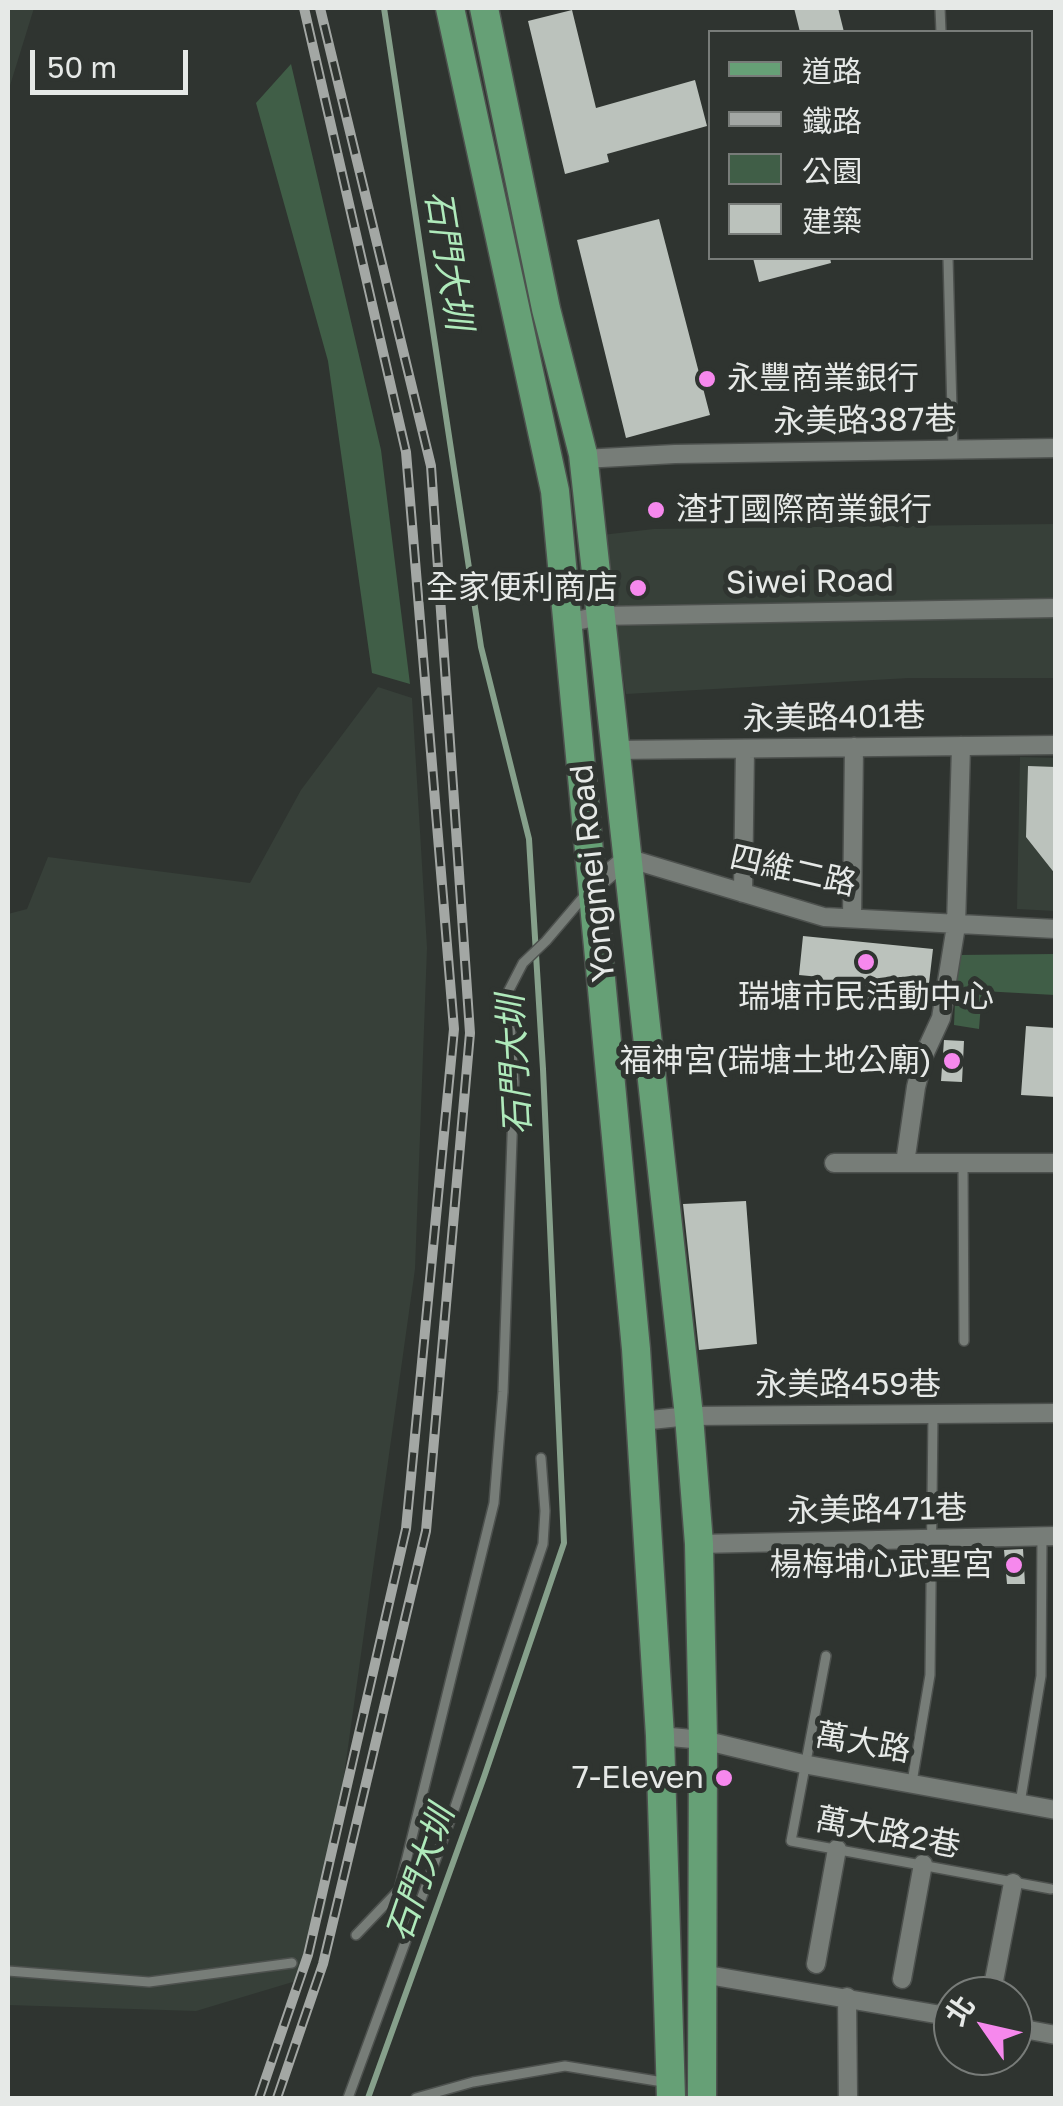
<!DOCTYPE html>
<html>
<head>
<meta charset="utf-8">
<style>
  body { margin:0 }
  #map { position:relative; width:1063px; height:2106px; overflow:hidden; background:#2f3430; font-family:"Golos Text","Noto Sans TC",sans-serif }
  canvas { display:block }
  .frame { position:absolute; inset:0; border:10px solid #e6e9e7; pointer-events:none }
  .legend { position:absolute; left:708px; top:30px; width:325px; height:230px; box-sizing:border-box; background:#2f3430; border:2px solid #787c79; margin:0; padding:12px 18px; list-style:none; font-size:30px; color:#e6e9e7 }
  .legend li { display:flex; align-items:center; gap:20px; height:50px }
  .legend b { width:50px; border:2px solid #787c79 }
  .north { position:absolute; left:933px; top:1976px; width:100px; height:100px; box-sizing:border-box; background:#2f3430; border:2px solid #787c79; border-radius:50%; rotate:304deg; font-size:28px; font-weight:700; line-height:40px; text-align:center; color:#e6e9e7 }
  .north::after { content:''; display:block; margin:auto; width:35px; height:45px; background:#f688ed; clip-path:polygon(50% 0,100% 100%,50% 72%,0 100%) }
  .scale { position:absolute; left:30px; top:50px; width:158px; height:45px; box-sizing:border-box; border:5px solid #e6e9e7; border-top:0; padding-left:12px; font-size:30px; line-height:35px; white-space:nowrap; color:#e6e9e7; -webkit-text-stroke:8px #2f3430; paint-order:stroke }
</style>
</head>
<body>
<div id="map">
<canvas width="1063" height="2106"></canvas>
<div class="frame"></div>
<ul class="legend">
<li><b style="height:12px;background:#66a076"></b>道路</li>
<li><b style="height:12px;background:#a3a7a4"></b>鐵路</li>
<li><b style="height:28px;background:#405e47"></b>公園</li>
<li><b style="height:28px;background:#bbc2bc"></b>建築</li>
</ul>
<div class="north">北</div>
<div class="scale">50 m</div>
</div>
<script>
const ctx = document.querySelector('canvas').getContext('2d');
ctx.lineJoin = 'round';
function fill(path, color) { ctx.fillStyle = color; ctx.fill(path, 'evenodd'); }
const poly = rows => new Path2D(rows.map(r => 'M' + r).join(''));
function strokePath(path, color, width, dash) { ctx.strokeStyle = color; ctx.lineWidth = width; ctx.lineCap = dash ? 'butt' : 'round'; ctx.setLineDash(dash || []); ctx.stroke(path); }
function write(font, color, halo, rows, align = 'center') {
  ctx.font = font + ' "Golos Text","Noto Sans TC",sans-serif'; ctx.lineWidth = 10; ctx.setLineDash([]); ctx.textBaseline = 'middle'; ctx.strokeStyle = halo; ctx.fillStyle = color; for (const [text, x, y, turn = 0] of rows) {
    ctx.save(); ctx.translate(x, y); ctx.rotate((+turn || 0) * Math.PI / 180); ctx.textAlign = isNaN(turn) ? turn : align; if (halo) ctx.strokeText(text, 0, 0); ctx.fillText(text, 0, 0); ctx.restore();
  }
}
fill(poly([
  [8,8,34,8,8,92],
  [1055,524,1055,678,909,678,626,694,602,535,654,529],
  [378,687,412,698,427,948,415,1269,325,1911,296,1981,196,2011,8,2005,8,914,27,909,48,857,250,883,301,790],
  [1020,757,1055,758,1055,911,1017,909]
]), '#374039');
fill(poly([
  [291,64,381,450,410,684,372,673,328,361,256,103],
  [1055,954,1055,995,982,991,979,1029,954,1025,957,955]
]), '#405e47');
strokePath(poly([
  [368,2098,484,1777,564,1543,543,1069,529,839,481,647,384,8]
]), '#86a08b', 6);
fill(poly([
  [794,8,838,8,844,32,800,32],
  [572,10,596,108,695,80,707,126,607,154,609,162,565,174,528,21],
  [659,219,710,415,626,438,577,240],
  [753,258,830,258,831,263,759,282],
  [1028,766,1056,767,1056,875,1026,837],
  [803,936,933,949,926,1009,818,999,820,977,799,975],
  [1026,1026,1056,1028,1056,1097,1021,1095],
  [944,1040,964,1041,962,1082,941,1081],
  [746,1201,757,1344,699,1350,683,1204],
  [1023,1549,1025,1584,1007,1584,1004,1550]
]), '#bbc2bc');
const lane = poly([
  [940,8,941,32],
  [948,258,953,450],
  [963,1164,964,1341],
  [826,1656,791,1841,1051,1889],
  [912,1782,930,1675,933,1414],
  [1020,1803,1041,1676,1042,1536],
  [356,1935,399,1890,494,1503,503,1392,514,1082,508,992,523,963,546,941,586,894],
  [8,1971,149,1982,292,1963],
  [348,2098,455,1807,543,1544,545,1511,541,1458],
  [416,2098,473,2082,565,2066,669,2083]
]);
const street = poly([
  [583,459,675,454,1056,448],
  [567,623,599,616,1056,608],
  [614,750,1056,745],
  [591,888,627,858,824,917,1056,929],
  [743,893,745,749],
  [852,918,854,747],
  [834,1163,1056,1163],
  [905,1163,916,1087,924,1055,941,1018,956,926,961,746],
  [641,1421,689,1416,1056,1413],
  [699,1544,1056,1536],
  [660,1736,703,1740,803,1764,1056,1810],
  [816,1964,837,1849],
  [702,1974,953,2017],
  [902,1979,923,1864],
  [992,1991,1013,1883],
  [847,1997,848,2098],
  [1013,2027,1056,2035]
]);
const primary = poly([
  [450,8,555,491,636,1349,660,1736,671,2098],
  [484,8,546,309,583,454,689,1416,699,1544,703,1740,702,2098]
]);
strokePath(lane, '#4d514e', 12);
strokePath(street, '#4d514e', 21);
strokePath(primary, '#4d514e', 31);
strokePath(lane, '#777d78', 9);
strokePath(street, '#777d78', 18);
strokePath(primary, '#66a076', 28);
const rail = poly([
  [259,2098,308,1955,406,1529,454,1029,406,452,304,8],
  [277,2098,323,1964,426,1531,470,1033,431,466,320,8]
]);
strokePath(rail, '#a3a7a4', 10);
strokePath(rail, '#2f3430', 6, [19]);
for (const [x, y, r, color] of [
  [707,379,10,"#f688ed"],
  [656,510,10,"#f688ed"],
  [638,588,10,"#f688ed"],
  [866,962,10,"#f688ed"],
  [952,1061,10,"#f688ed"],
  [1014,1565,10,"#f688ed"],
  [724,1778,10,"#f688ed"]
]) { const dot = new Path2D(); dot.arc(x, y, r, 0, 2 * Math.PI); ctx.fillStyle = color; ctx.fill(dot); strokePath(dot, '#2f3430', 4); }
write('32px', '#e6e9e7', '#2f3430', [
  ["永豐商業銀行",727,379,"left"],
  ["渣打國際商業銀行",676,510,"left"],
  ["全家便利商店",618,588],
  ["瑞塘市民活動中心",866,997,"center"],
  ["福神宮(瑞塘土地公廟)",932,1061],
  ["楊梅埔心武聖宮",994,1565],
  ["7-Eleven",704,1778]
], 'right');
write('32px', '#e6e9e7', '#2f3430', [
  ["永美路387巷",865,421,-1],
  ["Siwei Road",810,582,-1],
  ["永美路401巷",834,718,-1],
  ["四維二路",793,871,13],
  ["Yongmei Road",593,873,-96],
  ["永美路459巷",848,1385],
  ["永美路471巷",877,1510,-1],
  ["萬大路",863,1743,10],
  ["萬大路2巷",888,1833,11]
]);
write('italic 35px', '#afeabb', '#2f3430', [
  ["石門大圳",448,260,81],
  ["石門大圳",515,1065,-93],
  ["石門大圳",421,1874,-71]
]);
</script>
</body>
</html>
